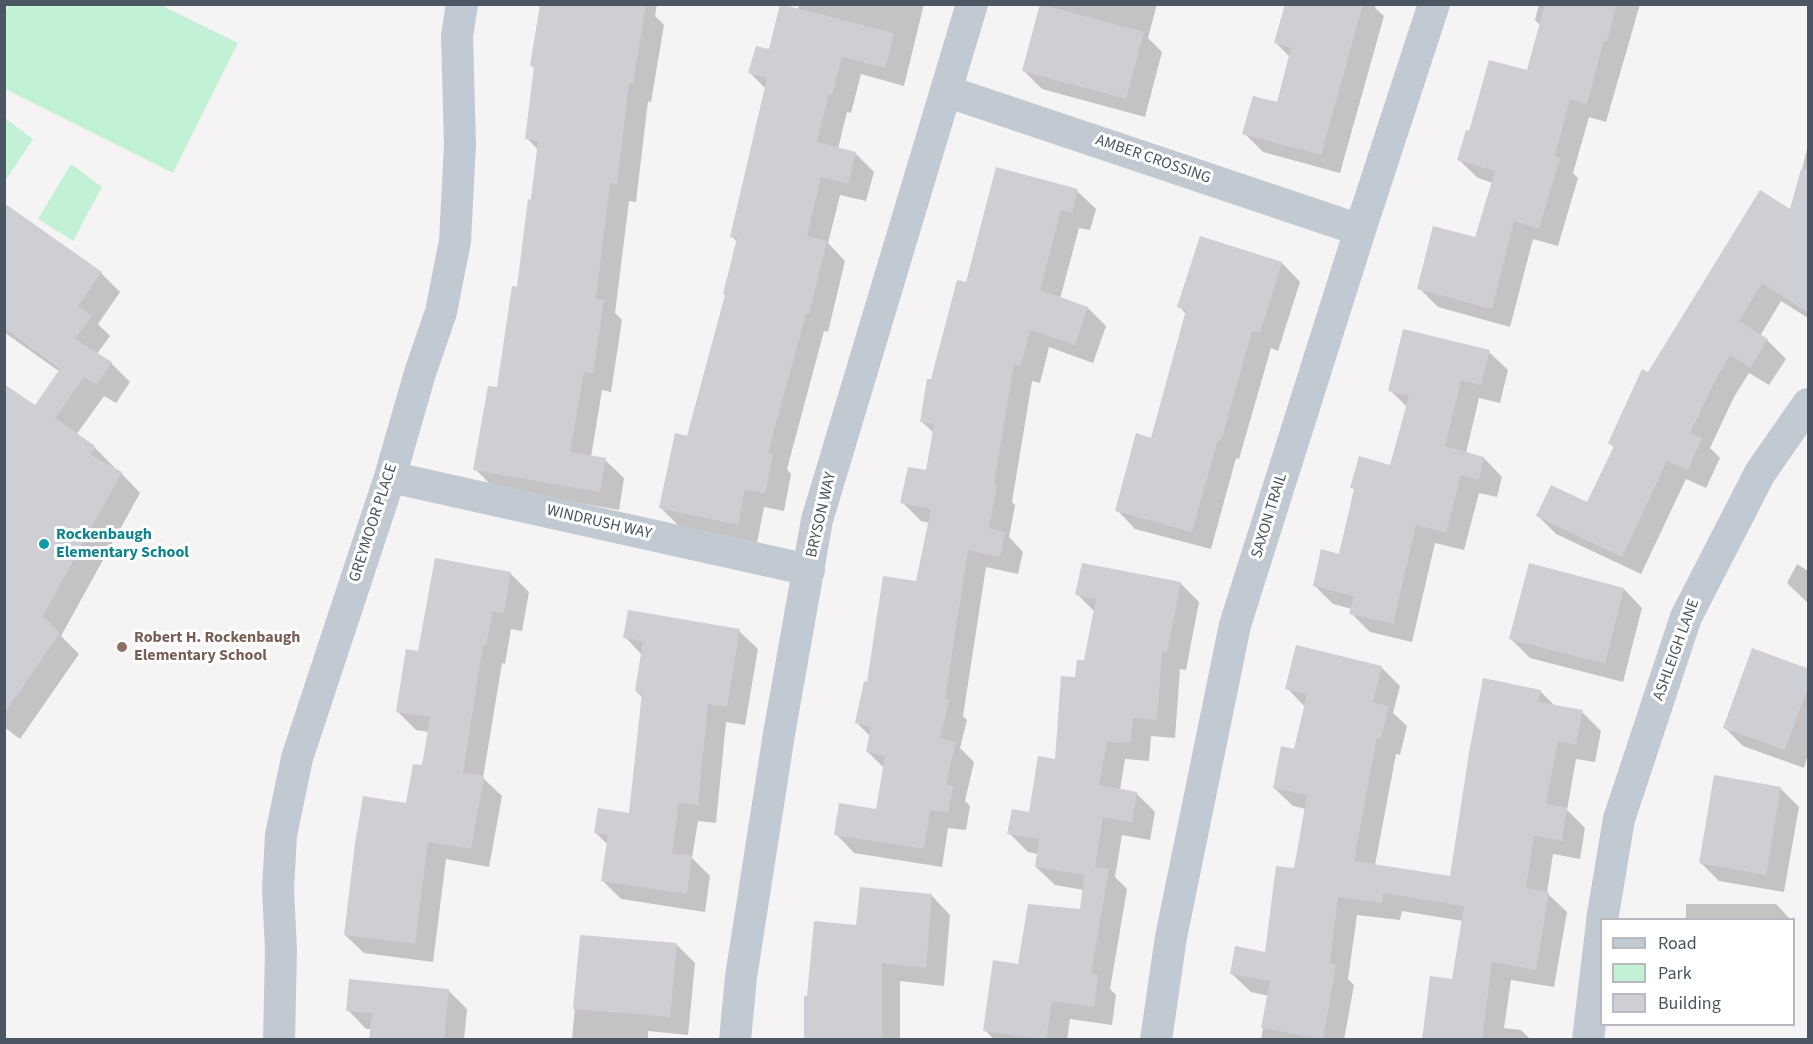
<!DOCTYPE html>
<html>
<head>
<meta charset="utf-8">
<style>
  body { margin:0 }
  #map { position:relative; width:1813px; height:1044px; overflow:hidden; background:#f5f3f3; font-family:"Source Sans 3",sans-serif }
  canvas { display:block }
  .frame { position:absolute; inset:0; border:6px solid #4a5661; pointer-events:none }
  .legend { position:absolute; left:1600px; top:918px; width:195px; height:108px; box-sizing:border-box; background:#fff; border:2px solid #b7bbc0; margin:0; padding:8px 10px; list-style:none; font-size:18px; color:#4a5661 }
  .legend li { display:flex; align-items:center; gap:12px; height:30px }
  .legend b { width:30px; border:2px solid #b7bbc0 }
</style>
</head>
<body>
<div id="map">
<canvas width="1813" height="1044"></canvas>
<div class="frame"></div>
<ul class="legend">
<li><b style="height:8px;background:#c1cad2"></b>Road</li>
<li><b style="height:16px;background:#c3f1d5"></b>Park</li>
<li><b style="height:16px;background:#cdcfd5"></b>Building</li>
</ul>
</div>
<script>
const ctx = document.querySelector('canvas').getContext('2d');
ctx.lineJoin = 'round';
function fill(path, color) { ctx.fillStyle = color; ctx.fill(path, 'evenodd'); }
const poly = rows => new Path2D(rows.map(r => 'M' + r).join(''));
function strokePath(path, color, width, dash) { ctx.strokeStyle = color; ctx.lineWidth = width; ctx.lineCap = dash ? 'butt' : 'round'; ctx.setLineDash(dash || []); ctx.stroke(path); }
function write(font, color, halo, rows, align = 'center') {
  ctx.font = font + ' "Source Sans 3",sans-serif'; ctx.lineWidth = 6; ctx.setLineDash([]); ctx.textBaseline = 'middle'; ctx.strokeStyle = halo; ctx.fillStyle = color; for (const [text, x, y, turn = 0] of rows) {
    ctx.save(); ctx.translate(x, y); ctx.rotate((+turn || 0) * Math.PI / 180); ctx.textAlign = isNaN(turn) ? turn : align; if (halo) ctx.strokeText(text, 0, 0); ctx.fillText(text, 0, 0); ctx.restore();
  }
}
fill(poly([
  [9,5,161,5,238,43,173,173,5,89,5,13],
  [5,118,33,139,5,181],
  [71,164,102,187,73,241,38,219]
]), '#c3f1d5');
fill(poly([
  [542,4,657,4,655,16,664,25,651,102,648,101,636,202,629,201,615,313,622,320,611,392,602,390,591,457,605,460,624,478,619,510,494,488,475,469,498,389,518,289,538,150,527,138,535,69,532,66],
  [799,4,924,4,904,86,861,74,851,113,847,112,838,149,855,153,874,172,866,201,840,195,828,243,845,261,828,332,824,331,787,469,791,474,784,511,764,507,757,543,679,526,661,508,688,438,727,295,737,242,732,236,766,89,750,73,770,51,798,10],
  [1042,4,1157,4,1148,38,1162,52,1145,117,1042,89,1024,71],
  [1287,4,1376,4,1375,8,1384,16,1340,173,1263,152,1244,133,1278,104,1290,57,1275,42],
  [1539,4,1640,4,1606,122,1589,117,1573,173,1578,178,1558,246,1533,239,1510,327,1438,307,1419,288,1476,239,1493,183,1478,178,1459,160,1470,132,1528,72,1541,26,1535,20],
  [1808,145,1808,197,1798,186],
  [1077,191,1096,209,1090,230,1079,228,1060,299,1088,308,1106,326,1093,363,1049,347,1040,383,1032,381,1012,502,1015,505,1009,537,1023,552,1018,574,986,567,963,716,967,720,960,748,974,762,965,801,970,806,966,830,948,828,942,867,854,853,836,834,878,810,885,769,867,751,871,737,857,723,868,684,917,583,930,523,921,521,902,502,927,472,934,433,922,422,932,381,967,284],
  [4,205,101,273,120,292,98,324,110,336,97,354,111,363,130,382,116,403,104,396,76,435,94,447,114,467,113,468,121,473,140,493,61,636,79,654,20,739,4,727,4,386,35,407,60,372,4,332],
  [1808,223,1808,318,1781,301,1760,336,1767,340,1786,359,1769,385,1749,373,1734,397,1710,448,1720,458,1706,488,1686,479,1641,574,1556,534,1538,516,1588,504,1615,448,1609,443,1649,374],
  [1201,238,1282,263,1300,282,1278,351,1271,348,1239,459,1236,458,1211,549,1135,529,1117,510,1152,439,1186,314,1179,306],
  [1489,352,1508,370,1500,403,1479,398,1466,453,1484,458,1502,477,1497,497,1479,493,1464,550,1435,543,1412,642,1370,632,1351,613,1352,609,1333,604,1314,585,1340,555,1355,490,1352,487,1391,467,1407,407,1390,390],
  [1797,564,1808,571,1808,603,1787,583],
  [510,573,529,592,522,631,511,629,505,664,502,663,483,778,502,796,489,867,446,859,433,962,364,953,345,935,423,767,429,732,416,730,397,711,419,652],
  [1180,583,1199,602,1186,670,1180,669,1175,738,1151,736,1149,761,1125,759,1120,790,1136,793,1155,812,1150,840,1122,835,1115,877,1127,889,1110,989,1116,995,1112,1025,1070,1019,1067,1040,994,1040,985,1030,1020,965,1081,911,1084,890,1055,885,1036,867,1038,854,1028,852,1009,833,1030,814,1056,761,1077,679,1086,662,1095,612,1077,594],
  [1624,589,1642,608,1623,682,1530,658,1511,639],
  [739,631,758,649,745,725,726,722,716,823,698,821,692,858,710,876,705,912,621,899,602,880,608,845,596,833,630,815,643,698,636,691,642,655,625,637],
  [1381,667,1400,686,1393,713,1407,726,1400,755,1396,754,1375,865,1451,877,1540,691,1556,707,1582,712,1601,731,1595,762,1576,759,1567,810,1585,828,1580,859,1553,854,1547,893,1567,912,1554,987,1511,980,1504,1028,1521,1030,1531,1040,1423,1040,1453,980,1463,921,1402,911,1400,920,1357,915,1348,979,1354,985,1344,1040,1261,1040,1269,996,1251,992,1232,974,1266,954,1295,870,1306,809,1293,806,1274,788,1295,750,1305,707,1287,688],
  [1808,671,1808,754,1804,768,1743,746,1724,727],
  [1780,788,1799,807,1784,892,1719,881,1700,862],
  [932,896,950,915,944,986,900,981,900,1040,806,1040,857,927],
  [1686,904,1776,904,1791,920,1686,920],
  [581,937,676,944,695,963,688,1035,648,1031,648,1040,572,1040],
  [448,990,467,1009,464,1040,371,1040,372,1029,366,1029,348,1010]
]), '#0003');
fill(poly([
  [540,4,646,4,633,84,629,83,617,184,610,183,596,299,604,300,593,374,584,372,570,452,606,458,600,492,473,470,488,386,497,387,512,286,517,287,528,199,531,200,538,141,525,139,534,67,530,66],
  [780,4,894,33,885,68,842,57,832,95,829,94,817,142,856,152,848,184,821,177,807,236,827,241,809,314,806,314,768,453,773,454,765,494,745,489,738,525,659,508,675,433,687,436,725,295,723,294,737,238,730,237,767,78,748,73,756,46,769,49],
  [1040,4,1144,32,1126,99,1022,71],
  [1285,4,1363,4,1321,155,1242,134,1253,96,1277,102,1291,48,1274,43],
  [1545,4,1617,4,1607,41,1604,40,1587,104,1570,99,1555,156,1560,158,1539,229,1514,221,1492,309,1417,289,1433,226,1475,237,1495,171,1457,160,1466,130,1469,131,1489,60,1527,70],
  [996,167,1078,189,1072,213,1061,210,1040,290,1088,307,1075,345,1030,330,1021,366,1014,364,994,484,997,485,989,528,1005,532,1000,557,968,550,945,699,949,700,940,738,956,742,946,785,953,786,948,813,930,810,924,849,834,835,839,803,876,809,885,756,866,752,871,727,855,723,864,681,867,682,883,576,916,581,931,509,900,503,908,467,926,470,934,424,920,422,927,379,931,379,957,280,966,282],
  [1801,169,1809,170,1809,313,1762,283,1739,321,1768,339,1750,368,1730,355,1716,379,1690,433,1702,438,1688,470,1667,461,1622,557,1536,516,1551,485,1587,502,1614,446,1608,443,1642,369,1648,372,1760,190,1790,209],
  [4,203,102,272,78,306,92,316,75,339,112,362,96,385,84,377,55,418,95,446,91,455,122,472,43,616,60,633,4,714,4,384,35,405,60,369,4,328],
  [1200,236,1282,262,1260,333,1252,331,1221,441,1218,440,1192,532,1115,511,1136,433,1151,438,1186,310,1177,307],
  [1403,329,1490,350,1481,385,1461,380,1445,446,1484,457,1479,480,1461,475,1446,533,1416,525,1393,624,1349,614,1354,596,1313,586,1321,549,1339,554,1354,489,1350,488,1359,456,1390,465,1409,396,1388,391],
  [435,558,511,572,504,613,493,611,486,646,483,645,463,773,484,776,471,849,428,842,415,944,344,935,355,844,363,796,406,803,413,764,422,765,430,717,396,712,406,649,418,651],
  [1082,563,1181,582,1167,652,1162,651,1157,720,1133,718,1131,743,1107,742,1099,785,1137,792,1132,822,1103,817,1095,867,1109,869,1091,974,1098,975,1094,1007,1052,1001,1046,1040,983,1031,993,960,1018,964,1028,904,1080,909,1084,875,1035,867,1039,839,1007,834,1012,809,1029,812,1038,756,1055,759,1061,676,1075,677,1077,660,1084,660,1096,599,1075,595],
  [1529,563,1624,588,1605,664,1509,639],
  [628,610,740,629,727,707,708,704,698,805,679,803,672,853,692,856,687,894,601,881,608,835,594,833,598,808,629,813,642,693,635,691,643,641,623,638],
  [1296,645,1382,666,1373,702,1389,706,1381,738,1377,737,1354,861,1450,876,1469,753,1483,678,1541,690,1538,702,1583,710,1576,745,1558,741,1546,804,1567,808,1562,841,1534,836,1526,888,1549,892,1536,970,1492,962,1482,1040,1422,1040,1430,976,1452,979,1464,906,1383,893,1382,903,1338,897,1330,963,1336,965,1323,1039,1261,1028,1270,981,1230,974,1235,946,1265,952,1276,866,1294,868,1307,795,1273,788,1281,746,1294,749,1307,694,1285,689],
  [1752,648,1809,669,1809,684,1785,750,1723,728],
  [1714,775,1781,787,1766,875,1699,863],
  [860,887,932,894,926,968,882,963,882,1040,804,1040,804,996,807,996,814,921,856,925],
  [580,935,677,943,670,1017,573,1009],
  [349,979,449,989,444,1040,369,1040,372,1013,346,1011]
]), '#cdcfd5');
strokePath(poly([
  [946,91,1360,230],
  [390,477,809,570],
  [1602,920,1619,819,1686,617,1760,473,1808,404],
  [279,1040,281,950,278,889,281,835,297,758,390,477,420,373,441,312,455,241,460,145,457,36,462,4],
  [735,1040,741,977,779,734,817,520,972,4],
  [1156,1040,1171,937,1235,625,1360,230,1434,4],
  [1588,1040,1602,923]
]), '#c1cad2', 32);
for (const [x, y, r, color] of [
  [44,544,6,"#0f9aa8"],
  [122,647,6,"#8d6e63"]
]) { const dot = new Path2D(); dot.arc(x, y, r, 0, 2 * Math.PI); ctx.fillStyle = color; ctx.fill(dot); strokePath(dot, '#fff', 2); }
write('16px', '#4a5661', '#fff', [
  ["AMBER CROSSING",1153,160,19],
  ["BRYSON WAY",822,515,-77],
  ["SAXON TRAIL",1270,516,-73],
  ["GREYMOOR PLACE",374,523,-72],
  ["WINDRUSH WAY",599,523,13],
  ["ASHLEIGH LANE",1677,650,-70]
]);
write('bold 16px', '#0d838f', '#fff', [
  ["Rockenbaugh",56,535],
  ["Elementary School",56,553]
], 'left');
write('bold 16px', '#785e54', '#fff', [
  ["Robert H. Rockenbaugh",134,638],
  ["Elementary School",134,656]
], 'left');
</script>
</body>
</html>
